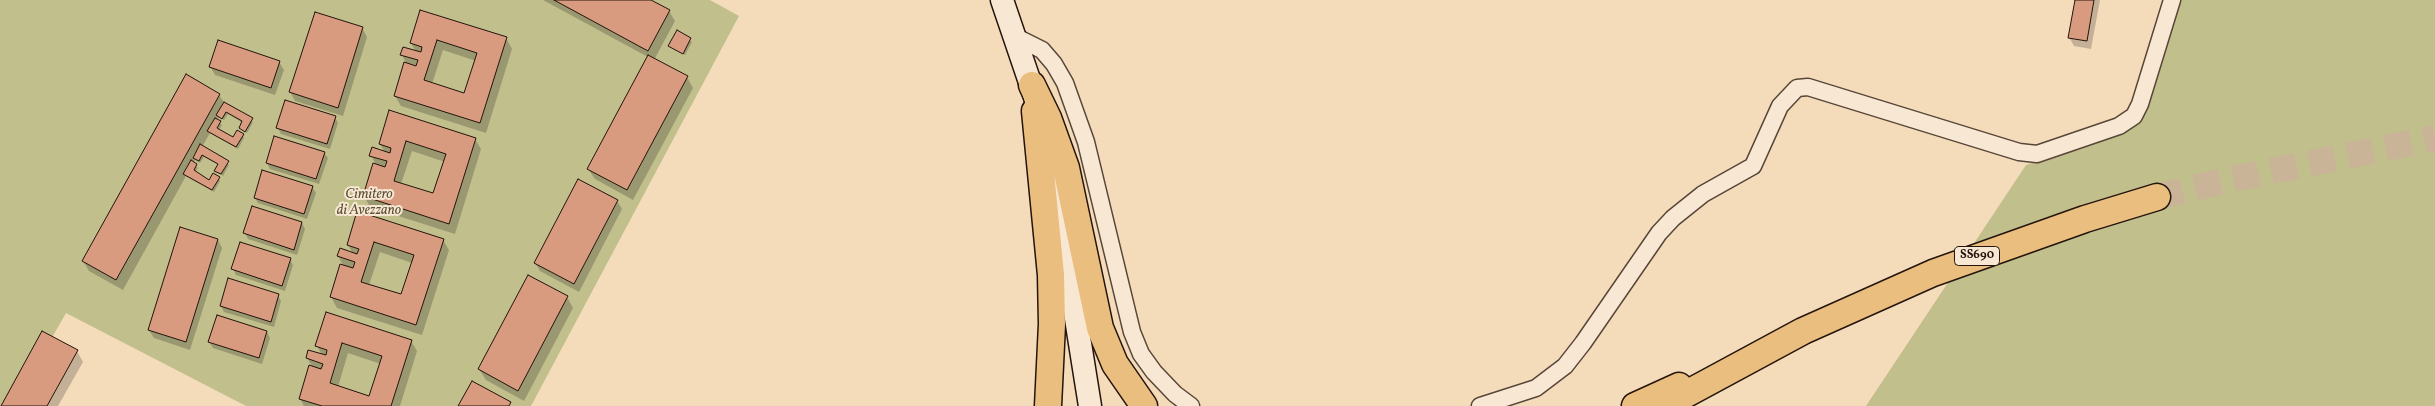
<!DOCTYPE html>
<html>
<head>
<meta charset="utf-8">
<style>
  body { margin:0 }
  canvas { display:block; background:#f4dcbb }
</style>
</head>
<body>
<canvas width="2435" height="406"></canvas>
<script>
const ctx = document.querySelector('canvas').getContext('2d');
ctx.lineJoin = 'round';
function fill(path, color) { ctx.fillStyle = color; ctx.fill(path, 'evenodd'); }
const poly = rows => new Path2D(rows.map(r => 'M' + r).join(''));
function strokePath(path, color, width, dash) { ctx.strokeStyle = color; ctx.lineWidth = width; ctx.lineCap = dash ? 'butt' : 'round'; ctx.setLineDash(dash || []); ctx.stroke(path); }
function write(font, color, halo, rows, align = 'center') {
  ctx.font = font + ' Vollkorn,serif'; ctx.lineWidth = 4; ctx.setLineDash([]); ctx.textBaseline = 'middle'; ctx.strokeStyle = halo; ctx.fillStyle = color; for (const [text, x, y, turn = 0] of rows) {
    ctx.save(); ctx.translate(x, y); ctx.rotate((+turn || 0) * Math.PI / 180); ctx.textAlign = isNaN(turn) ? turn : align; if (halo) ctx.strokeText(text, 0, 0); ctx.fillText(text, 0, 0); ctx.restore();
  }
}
fill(poly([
  [0,0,710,0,739,16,531,406,246,406,66,313,13,406,0,406],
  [2177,0,2435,0,2435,406,1866,406,2026,165,2126,131,2143,118]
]), '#c1bf8c');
fill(poly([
  [543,0,649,0,669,11,675,21,654,60,687,77,693,88,633,200,595,179,588,169,648,57],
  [2076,0,2100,0,2091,49,2074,46,2069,37],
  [421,11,506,38,512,49,486,133,401,106,395,96,407,65,402,55,416,52,411,43],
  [443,50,476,61,465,94,432,84],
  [362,28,367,37,343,116,295,101,290,92],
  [677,32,692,42,685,55,670,46],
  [279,62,284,70,275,95,215,75,210,66],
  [219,95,225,104,253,122,247,133,240,128,243,123,228,114,224,120,219,117,217,120,222,125,219,130,234,138,243,135,244,138,238,149,210,133,202,147,229,165,223,176,216,171,219,165,204,157,200,163,195,160,193,163,198,168,195,172,210,181,219,178,220,181,214,192,186,176,123,290,89,271,83,261],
  [390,112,475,139,481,149,455,234,370,207,364,196,376,165,371,155,385,153,380,144],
  [412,151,445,162,434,195,401,184],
  [335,117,338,123,330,149,281,134,278,128],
  [324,153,328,158,319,184,270,169,267,163],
  [312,187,316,193,307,219,258,203,255,198],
  [617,201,622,209,579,292,540,271,535,263],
  [358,213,443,240,449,250,422,335,337,308,331,297,344,267,338,256,353,254,348,245],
  [380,252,412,263,402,296,369,285],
  [302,223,305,229,297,255,248,239,245,233],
  [218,240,222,248,190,350,154,338,149,330],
  [290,259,293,265,285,291,236,275,233,269],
  [278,296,281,301,274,327,224,312,221,306],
  [567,297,573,308,524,401,486,380,479,369],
  [326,314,411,341,417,351,400,406,304,406,300,399,313,368,307,358,322,355,317,346],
  [348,353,381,364,370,397,338,387],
  [267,332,270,338,262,364,213,348,209,342],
  [77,351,83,362,58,406,3,406]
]), '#0003');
const building = poly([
  [554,0,651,0,670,10,648,51,554,0],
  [2075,0,2094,0,2087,41,2068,38,2075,0],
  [420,10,507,37,480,123,394,96,404,62,416,66,418,60,400,55,403,47,421,52,422,47,410,43,420,10],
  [437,40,477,53,464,93,424,80,437,40],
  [315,12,363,27,338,108,289,92,315,12],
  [677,30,691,38,683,54,668,46,677,30],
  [218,40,280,61,271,88,209,67,218,40],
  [648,55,688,76,627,190,587,169,648,55],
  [186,74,220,94,116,280,82,261,186,74],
  [285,100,336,116,327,144,276,128,285,100],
  [224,102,253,118,245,132,239,128,242,121,226,112,222,119,216,115,224,102],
  [389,110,476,138,449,224,363,196,373,163,385,167,387,161,369,156,372,147,390,153,391,148,379,144,389,110],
  [406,141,446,154,433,193,394,181,406,141],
  [215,118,221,121,217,128,233,137,237,130,244,134,236,147,207,131,215,118],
  [274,136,325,152,316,179,266,163,274,136],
  [200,144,229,161,221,174,214,171,218,164,202,155,199,161,193,158,200,144],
  [191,160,197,164,194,170,209,180,213,173,220,177,212,190,183,174,191,160],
  [262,170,313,186,304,214,254,198,262,170],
  [578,179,618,200,574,284,534,263,578,179],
  [252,206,302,222,294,250,243,233,252,206],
  [357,211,444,239,416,325,330,297,340,264,353,268,355,262,337,256,340,248,357,254,359,249,347,245,357,211],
  [374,242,414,255,401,294,361,282,374,242],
  [180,227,218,239,186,342,148,330,180,227],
  [240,242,291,258,282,286,231,269,240,242],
  [528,275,568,296,518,391,478,369,528,275],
  [228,278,279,294,271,322,220,306,228,278],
  [326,312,412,340,391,406,322,406,299,399,309,365,321,369,323,364,306,358,308,350,326,355,327,350,315,346,326,312],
  [342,343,382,356,369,396,330,383,342,343],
  [217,315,267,331,259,358,208,342,217,315],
  [42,331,78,350,47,406,1,406,42,331],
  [472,381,511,402,509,406,458,406,472,381]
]);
fill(building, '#d89b7f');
strokePath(building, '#24140c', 1);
strokePath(poly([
  [2157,197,2227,180,2435,138]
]), '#cab498', 26, [26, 13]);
const minor = poly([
  [1016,37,1042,50,1054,64,1065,83,1086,142,1132,332,1141,354,1154,372,1175,394,1191,406],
  [1480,406,1536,388,1565,366,1583,343,1659,233,1673,218,1703,194,1753,166,1780,106,1797,88,1808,87,2019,152,2037,154,2119,126,2134,116,2140,104,2172,0]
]);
const secondary = poly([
  [1002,0,1037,103],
  [1052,168,1090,406]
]);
const trunk = poly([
  [1032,85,1048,118,1066,168,1100,328,1115,364,1144,406],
  [1035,111,1051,275,1052,324,1048,406],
  [1635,406,1679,386],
  [1664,406,1803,331,1933,273,2085,219,2157,197]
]);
strokePath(minor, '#584638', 19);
strokePath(secondary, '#24140c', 25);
strokePath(trunk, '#24140c', 29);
strokePath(minor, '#f8e8d3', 16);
strokePath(secondary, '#f8e8d3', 22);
strokePath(trunk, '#eabe7e', 26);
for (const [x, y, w] of [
  [1977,256,45]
]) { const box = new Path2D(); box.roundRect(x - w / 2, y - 9.5, w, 19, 4); ctx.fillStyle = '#f8e8d3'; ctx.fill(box); strokePath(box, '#24140c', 1); }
write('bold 12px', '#24140c', null, [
  ["SS690",1977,256]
]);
write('italic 14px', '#5b5039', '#f8e8d3', [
  ["Cimitero",369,195],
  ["di Avezzano",369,211]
]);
</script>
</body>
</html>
